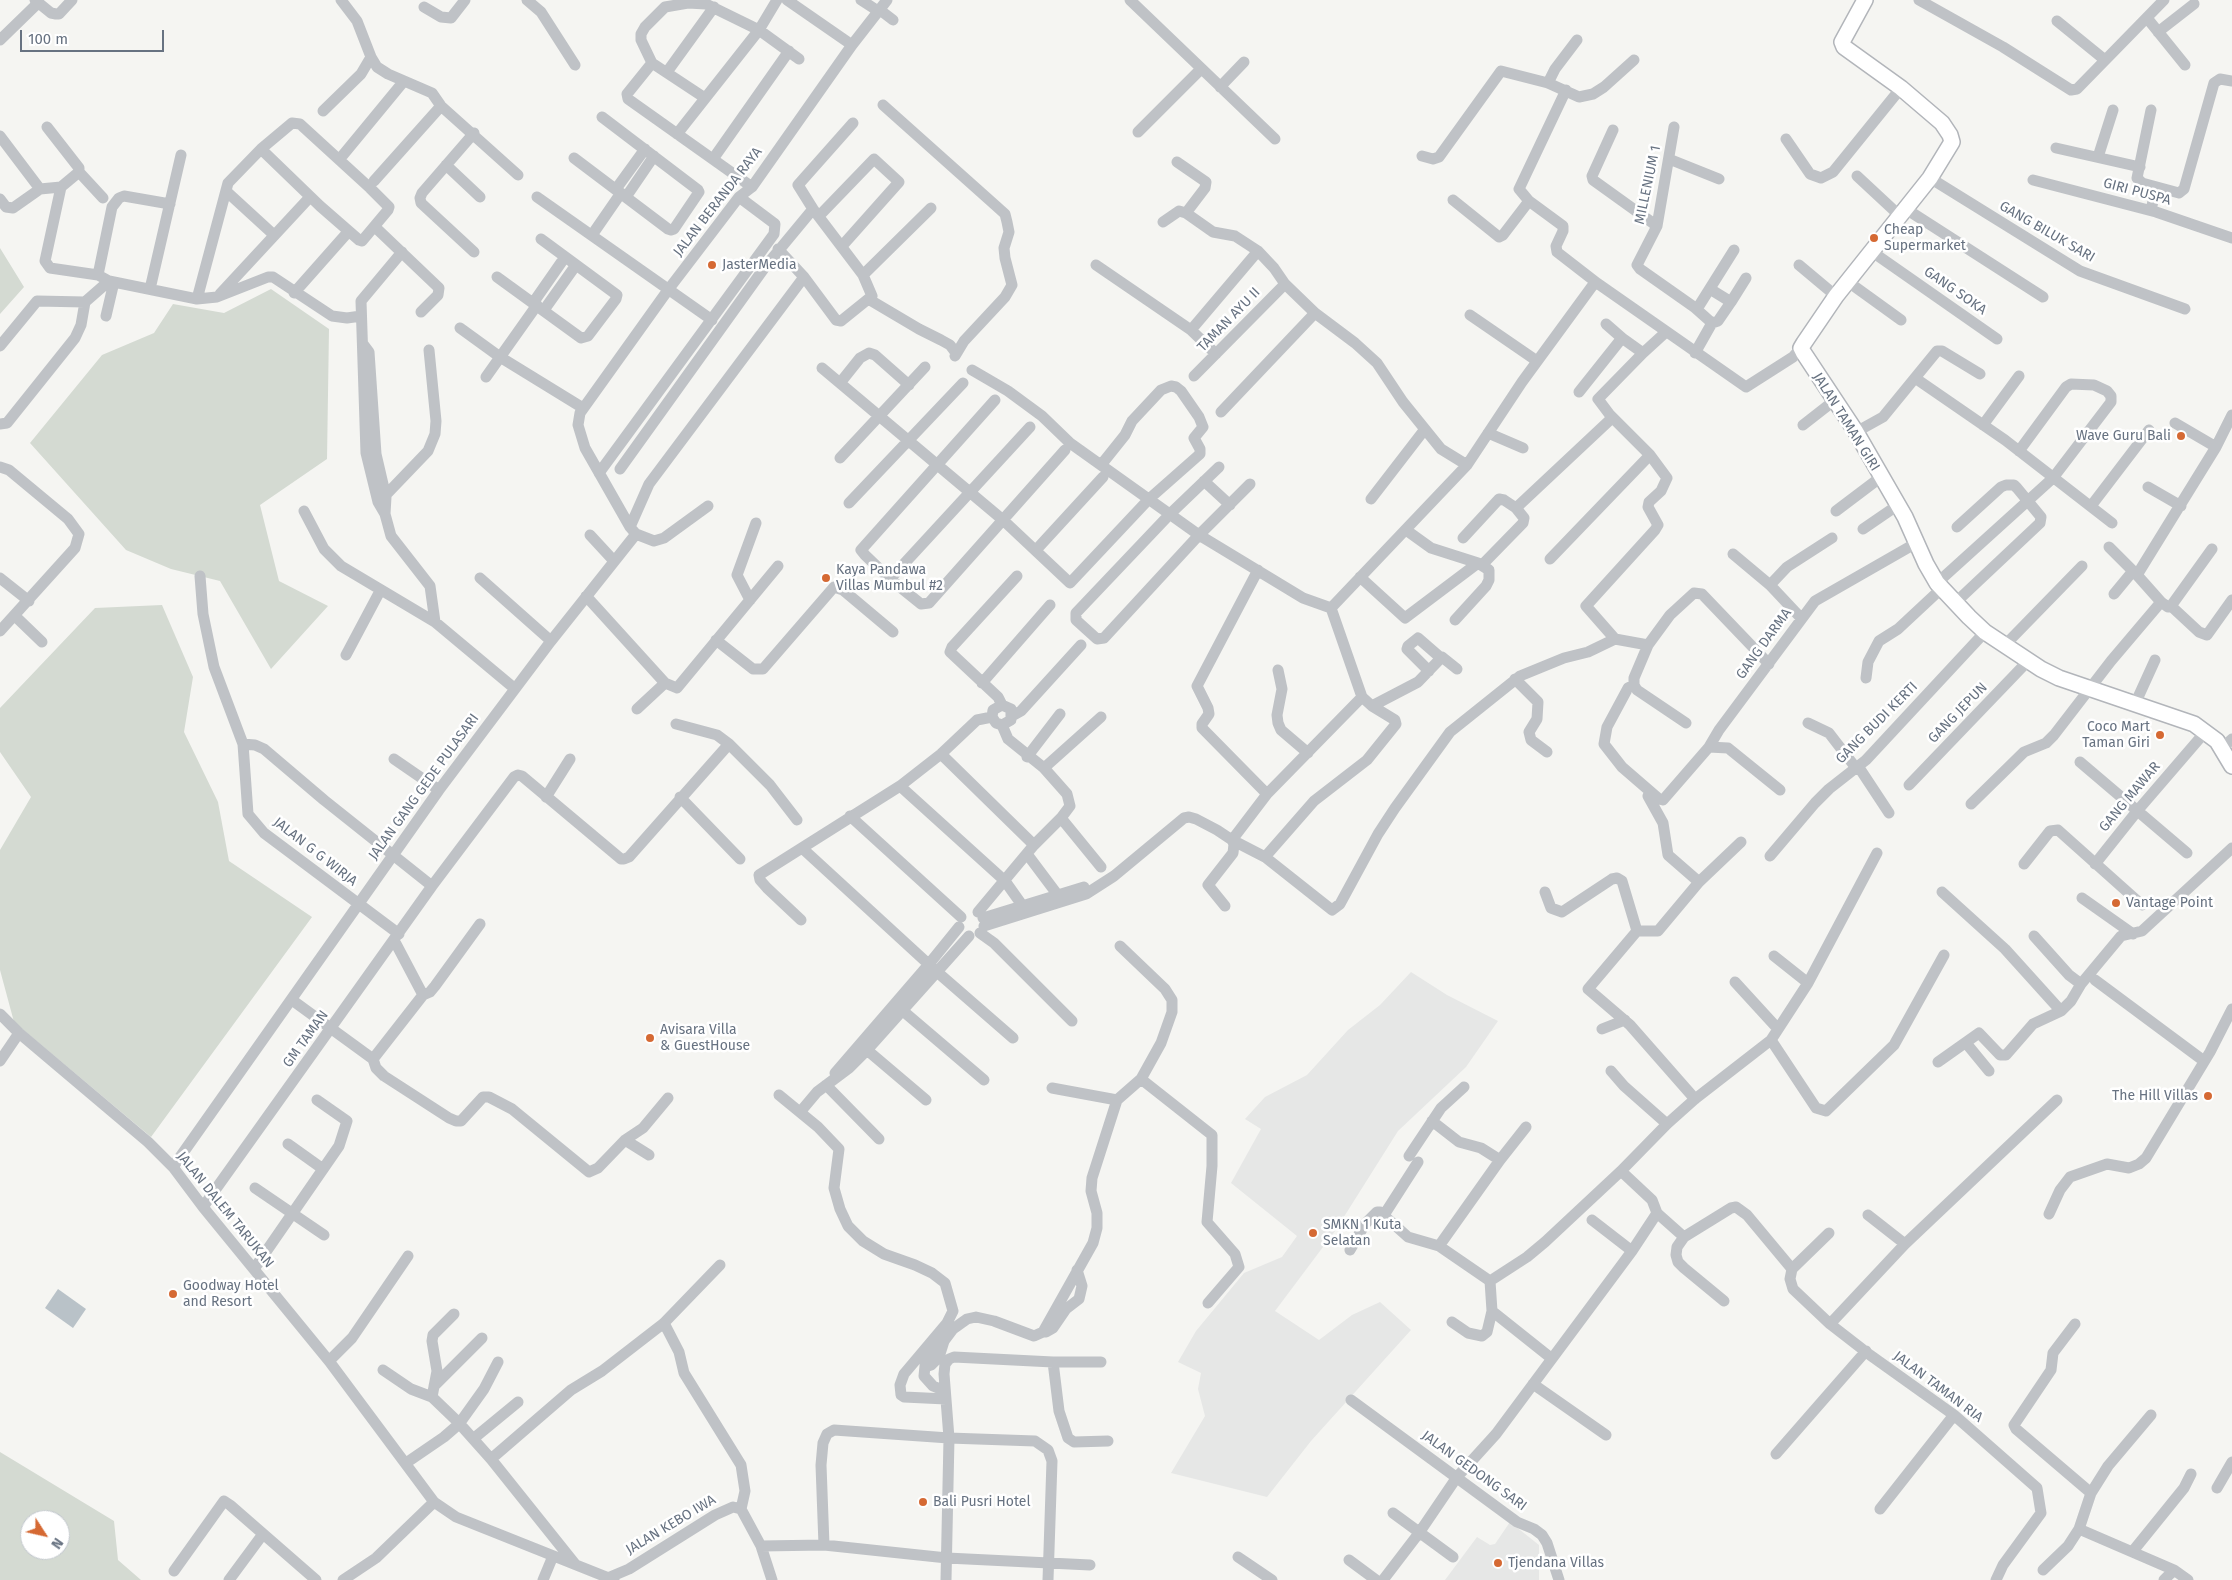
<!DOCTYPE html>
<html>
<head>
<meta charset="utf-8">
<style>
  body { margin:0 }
  #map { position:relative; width:2232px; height:1580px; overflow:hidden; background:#f5f5f2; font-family:"Fira Sans",sans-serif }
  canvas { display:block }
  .north { position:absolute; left:20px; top:1510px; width:50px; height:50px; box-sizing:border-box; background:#fff; border:1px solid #c2c7cd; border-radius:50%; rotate:125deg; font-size:14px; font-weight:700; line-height:20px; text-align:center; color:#677281 }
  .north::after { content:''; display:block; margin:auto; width:18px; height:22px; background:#d56933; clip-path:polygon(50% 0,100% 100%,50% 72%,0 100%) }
  .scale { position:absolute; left:20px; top:30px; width:144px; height:22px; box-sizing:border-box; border:2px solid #677281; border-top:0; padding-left:6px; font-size:15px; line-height:18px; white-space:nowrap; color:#677281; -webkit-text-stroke:4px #fff; paint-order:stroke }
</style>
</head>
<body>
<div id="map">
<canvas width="2232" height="1580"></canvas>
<div class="north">N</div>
<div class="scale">100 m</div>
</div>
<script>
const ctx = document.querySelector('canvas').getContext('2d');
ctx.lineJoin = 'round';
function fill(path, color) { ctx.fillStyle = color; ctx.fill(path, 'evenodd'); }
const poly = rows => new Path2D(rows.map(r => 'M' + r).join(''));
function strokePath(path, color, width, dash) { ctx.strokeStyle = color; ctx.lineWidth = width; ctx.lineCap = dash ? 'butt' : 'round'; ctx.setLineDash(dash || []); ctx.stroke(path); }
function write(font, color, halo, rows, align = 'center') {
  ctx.font = font + ' "Fira Sans",sans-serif'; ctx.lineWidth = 5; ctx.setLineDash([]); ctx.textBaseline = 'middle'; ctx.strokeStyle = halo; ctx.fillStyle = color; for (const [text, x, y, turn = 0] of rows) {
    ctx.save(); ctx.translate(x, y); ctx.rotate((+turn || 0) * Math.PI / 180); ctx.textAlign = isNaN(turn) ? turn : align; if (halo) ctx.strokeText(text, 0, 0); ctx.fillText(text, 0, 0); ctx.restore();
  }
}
fill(poly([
  [1411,972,1447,995,1498,1021,1466,1067,1398,1131,1335,1231,1275,1311,1319,1340,1352,1315,1380,1302,1411,1330,1311,1441,1267,1497,1171,1473,1205,1416,1198,1389,1201,1373,1178,1362,1196,1331,1244,1273,1282,1257,1297,1236,1231,1183,1261,1129,1245,1119,1265,1097,1307,1075,1348,1030,1380,1005],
  [1510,1522,1539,1545,1539,1580,1445,1580,1477,1537,1490,1545,1495,1544]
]), '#e6e7e6');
fill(poly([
  [0,248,24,287,0,314],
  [271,289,329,329,327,459,260,505,279,581,328,606,271,669,220,581,171,569,126,550,30,443,102,355,154,333,173,304,224,313],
  [162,605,193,677,184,732,218,802,229,861,312,917,151,1137,14,1022,0,970,0,850,31,797,0,752,0,708,95,608],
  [0,1452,114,1521,118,1560,141,1580,0,1580],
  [30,1520,60,1520,60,1550,30,1550]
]), '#d4dad2');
fill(poly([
  [58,1289,86,1309,73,1328,45,1308]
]), '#b9c2c8');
const secondary = poly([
  [1865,0,1842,42,1844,47,1901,88,1942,123,1950,135,1952,142,1930,178,1836,296,1804,343,1801,348,1803,352,1856,432,1905,517,1926,564,1937,583,1969,617,1985,632,2041,669,2059,678,2194,724,2217,741,2232,766]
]);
strokePath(secondary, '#b2b5ba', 18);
strokePath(poly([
  [35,0,51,13,56,14,59,14,72,0],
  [341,0,357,21,371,57,377,67,388,74,432,93,441,106,518,175],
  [527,0,541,12,575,65],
  [787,0,852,45],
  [861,0,878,11],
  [1130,0,1275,139],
  [1919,0,2003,47,2071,90,2077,89,2164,0],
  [424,7,441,17,451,18,465,0],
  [880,10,893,20],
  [2147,18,2185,65],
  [2057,21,2105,60],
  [2158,32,2194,4],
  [0,40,38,3],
  [652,63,705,98],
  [667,72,714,7],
  [1548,83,1555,69,1577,40],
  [1220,87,1244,62],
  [1566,90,1519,189,1529,201,1563,226,1563,231,1556,246,1557,252,1597,283],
  [883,105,995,205,1005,214,1007,222,1009,232,1004,248,1005,258,1012,285,1005,297,964,341,955,356],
  [2151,110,2137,178,2142,183,2179,193,2184,189,2214,83,2220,79,2232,81],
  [323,111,361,74,371,57],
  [1674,127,1657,226,1637,265,1640,269,1694,307,1712,323,1695,353],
  [1613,130,1592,176,1593,180,1657,226],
  [1138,132,1201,69],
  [474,133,422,193,420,198,421,203,474,252],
  [677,134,759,30,777,0],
  [0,136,40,189],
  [1786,139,1810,174,1821,178,1833,172,1901,88],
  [2056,148,2140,167],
  [343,155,404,81],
  [1422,156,1433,159,1439,157,1501,71,1548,83,1579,97,1593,94,1604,87,1634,60],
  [2098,157,2113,110],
  [574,158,668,229,671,230,674,229,699,192,698,190,602,117],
  [713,159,789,51],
  [1669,159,1719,179],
  [1177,162,1206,182,1205,188,1186,213],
  [446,165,480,197],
  [79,172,103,198],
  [1857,176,1900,216],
  [1930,178,2080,271,2185,309],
  [2033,180,2156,212,2232,238],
  [374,181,441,106],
  [61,187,45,261,50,268,98,275,109,281,197,299,217,297,268,277,273,277,332,316,347,318,361,316],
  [752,187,628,99,627,94,652,63,641,40,641,34,645,27,665,7,688,3,706,4,759,30,799,59],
  [616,189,645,149],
  [226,191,274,235],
  [537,197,712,320],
  [626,197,654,156],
  [0,199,6,207,13,208,40,189,61,187,79,172,79,168,47,127],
  [1453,200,1499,237,1503,235,1529,201],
  [1906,209,2043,297],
  [2151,210,2156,188],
  [819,216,874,159,899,182,842,246],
  [1163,222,1179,211,1186,213,1213,232,1235,236,1258,251,1274,268,1285,284,1315,313,1355,343,1377,363,1403,402,1441,449,1467,465],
  [375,227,439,288,438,295,421,312],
  [592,235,621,193],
  [778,249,804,277],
  [1871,251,1997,339],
  [1096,265,1191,330,1216,354],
  [1799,265,1836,296],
  [98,275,112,207,119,198,124,196,170,204],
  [863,275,931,208],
  [497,277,581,338,588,336,616,299,617,295,541,239],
  [1847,281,1901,320],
  [150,289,181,155],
  [1710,289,1731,302,1718,321,1712,323],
  [294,293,348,232],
  [220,294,310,197],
  [197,299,228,183,261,149,292,123,300,124,370,188,389,207,388,210,362,241,359,240,320,206,261,149],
  [870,300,919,329,941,340,950,345,956,353],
  [1731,302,1746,278],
  [533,303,565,257],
  [1697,309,1734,250],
  [544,310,576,265],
  [1470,315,1537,361],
  [106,316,114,282],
  [1606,324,1622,338],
  [460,328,500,357,583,408],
  [1191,330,1258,251],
  [363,344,369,352,376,454,386,497,385,514,391,536,430,586,435,622,514,688],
  [0,346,37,301,85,302],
  [822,368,1003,520,1070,583,1149,499,1200,454,1200,449,1194,438,1203,427,1199,417,1181,391,1176,387,1171,386,1161,390,1132,421,1125,435,1101,465],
  [972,370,1008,391,1042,416,1070,443,1199,535,1303,598,1331,608,1467,465,1522,382,1593,285,1597,283,1607,290,1746,387,1793,357,1801,348],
  [1194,376,1285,284],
  [486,377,537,305],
  [1915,378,2005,440,2112,523],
  [840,383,860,358,869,353,875,355,909,385],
  [1579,392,1622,338,1643,353],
  [995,400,861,550,865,555,890,579,921,604,929,603,1065,450],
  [1221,412,1315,313],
  [2175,423,2216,447],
  [0,424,7,423,75,338,81,325,85,302,109,281],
  [1803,425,1835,400],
  [1983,425,2019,376],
  [1856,432,1883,417,1937,351,1942,351,1980,374],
  [1488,433,1523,448],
  [840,458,925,367],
  [0,467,9,470,68,519,79,534,75,548,0,631],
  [1219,467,1170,514,1076,613,1076,620,1097,639,1104,638,1199,535,1250,484],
  [620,469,765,267,813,209,798,185,853,123],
  [599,473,774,234,775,224,739,197],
  [1204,481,1230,505],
  [2148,487,2181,506],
  [1371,499,1425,429],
  [381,500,428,451,435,434,436,421,429,350],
  [849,503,963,383],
  [2091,506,2149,430],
  [1516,508,1612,418],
  [304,511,324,549,341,566,435,622],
  [1836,511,1881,477],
  [385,514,378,502,366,453,361,301,402,252],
  [630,527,649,484,804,277,836,320,841,321,872,296,863,275,813,209],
  [1863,529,1898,505],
  [1406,530,1431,548,1478,563,1489,570,1489,580,1486,586,1455,620],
  [636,534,654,541,664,538,708,506],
  [590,535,614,561],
  [1463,538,1499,499,1504,500,1516,508,1524,518,1523,523,1482,565],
  [2109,547,2137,575],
  [2212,549,2171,606,2168,607,2161,602,2137,575,2216,447,2232,415],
  [1036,550,1103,477],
  [1733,554,1770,585,1801,618],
  [1550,559,1650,455],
  [1258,570,1197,686,1208,708,1209,714,1202,724,1202,728,1267,794],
  [200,576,203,614,214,667,243,744,248,814,264,833,399,934],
  [1360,577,1405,618,1478,563],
  [0,578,29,601],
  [480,578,551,641],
  [890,579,1030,427],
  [1937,583,2053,478,2111,402,2111,396,2107,391,2094,385,2071,384,2066,387,2019,451],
  [1770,585,1787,567,1832,538],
  [2114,594,2133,571],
  [586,596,665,683,677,688,778,566],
  [750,600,737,575,756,523],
  [1955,603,2040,523,2041,517,2017,488,2014,485,2006,485,2001,487,1957,527],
  [2171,606,2199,632,2207,635,2232,600],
  [15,616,42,642],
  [1615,639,1586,606,1655,530,1658,525,1648,507,1649,502,1661,491,1667,478,1650,455,1610,415,1598,399,1643,353,1666,332],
  [716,640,753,669,763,669,834,587,843,590,893,632],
  [1648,645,1634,678,1634,685,1637,690,1686,723],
  [2005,645,2082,566],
  [346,655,380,591],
  [1278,670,1282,689,1277,715,1278,723,1281,730,1308,753],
  [1429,671,1407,649,1408,646,1418,638,1441,658],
  [1866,678,1868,662,1879,641,1898,629,1942,588],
  [1515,679,1538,702,1537,719,1529,732,1531,740,1547,752],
  [982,683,1050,605],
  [1634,685,1628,688,1607,727,1604,744,1622,767,1659,799,1663,800,1709,747,1719,730,1815,601,1918,542],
  [2135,704,2155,660],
  [1002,705,993,710,992,717,996,723,1002,725,1011,720,1011,709,1002,705,998,697,950,652,952,647,1017,576],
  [1372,706,1418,682,1442,657,1457,669],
  [637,709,665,683],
  [1012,716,1021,711,1081,645],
  [1808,723,1829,733,1856,768],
  [676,724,717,735,729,744,770,785,797,820],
  [1002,725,1008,739,1044,768,1067,794,1070,806,1061,818],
  [243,744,255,745,264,749,324,800,432,886],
  [1709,747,1728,748,1780,790],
  [2222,748,2232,739],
  [941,754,1034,845],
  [1027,757,1060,714],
  [394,759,439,790],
  [2080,762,2187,853],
  [1858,766,1889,813],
  [1044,768,1101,717],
  [1909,785,2028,661],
  [900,786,1005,881,1022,905],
  [1650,792,1648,796,1663,823,1668,855,1699,882],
  [546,797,570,759],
  [680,797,740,859],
  [1971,804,2024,752,2046,743,2054,735,2111,661,2161,602],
  [850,816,961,917],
  [1232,840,1265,857,1314,801,1367,760,1396,724,1395,720,1372,706,1362,697,1331,608],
  [802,848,936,971,1013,1038],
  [1027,854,1057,894],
  [1770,856,1815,803,1829,789,1866,760,1985,632],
  [1265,857,1332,910,1340,904,1378,834,1395,808,1450,732,1520,676,1564,658,1588,652,1615,639,1648,645,1670,615,1694,593,1702,594,1769,664],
  [2024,864,2050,831,2058,830,2142,905],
  [2095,864,2138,810,2206,731],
  [1545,892,1551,908,1562,912,1612,879,1617,878,1622,881,1637,931,1588,989,1630,1025,1695,1099],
  [1942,892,2005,949,2061,1011],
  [2082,898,2133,934],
  [1225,906,1208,885,1233,853,1234,844,1232,840],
  [978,912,1034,845,1061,818,1101,867],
  [983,918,1084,887],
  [801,920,767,888,760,880,759,875,900,786,941,754,977,720,992,717],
  [984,926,1086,894,1114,876,1184,818,1189,817,1196,819,1217,830,1232,840,1267,794,1362,697],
  [1637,931,1658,931,1699,882,1741,842],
  [980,933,994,943,1072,1021],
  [2034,936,2069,975,2081,984],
  [1120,946,1165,989,1172,1000,1172,1012,1161,1043,1141,1079,1212,1135,1212,1166,1207,1222,1235,1254,1239,1267,1208,1303],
  [1774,956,1808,983],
  [2095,980,2204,1061],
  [1735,982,1778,1029],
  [423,995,430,992,435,986,480,924],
  [292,1000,373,1059,376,1068,384,1076,449,1118,456,1121,461,1121,483,1097,489,1097,512,1109,589,1172,598,1168,625,1140,643,1128,668,1098],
  [896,1005,984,1080],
  [0,1014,19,1033,148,1142,173,1167,203,1207,329,1361,434,1502,456,1517,614,1580],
  [1602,1029,1625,1020],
  [1771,1040,1816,1108,1826,1111,1894,1045,1944,955],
  [1966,1043,1989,1071],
  [867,1050,926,1100],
  [373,1059,423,995,394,940],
  [0,1061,19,1033],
  [1938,1062,1979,1033,2000,1055,2006,1055,2033,1024,2061,1011,2071,1001,2081,984,2121,936,2142,931,2232,848],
  [1611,1071,1624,1086,1667,1124],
  [835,1073,929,964,959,927],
  [826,1085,879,1139],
  [1052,1088,1117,1100,1141,1079],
  [779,1095,818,1127,839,1149,834,1188,840,1209,848,1226,863,1241,884,1254,915,1265,932,1273,945,1283,953,1311,947,1323,904,1374,900,1385,901,1395,904,1397,946,1399],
  [801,1111,817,1092,849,1068,867,1050,969,936],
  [1432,1121,1459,1142,1481,1148,1500,1160],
  [625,1140,649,1155],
  [288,1144,323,1169],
  [1409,1156,1441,1108,1464,1087],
  [173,1167,439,790,551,641,636,534,630,527,585,448,578,425,580,413,668,290,739,197,752,187,852,45,887,0],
  [1621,1171,1667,1124,1695,1099,1771,1040,1808,983,1877,853],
  [255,1188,324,1235],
  [203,1207,432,886,514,777,518,775,522,776,621,859,624,859,629,857,729,744],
  [1657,1213,1684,1237],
  [2049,1214,2060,1190,2070,1177,2107,1164,2129,1168,2139,1164,2146,1158,2210,1052,2232,1009],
  [1384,1215,1418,1162],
  [1868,1215,1905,1244],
  [1592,1220,1632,1251],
  [1829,1233,1792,1269,1790,1279,1793,1289,1830,1324,1870,1355,1954,1415,2037,1488,2041,1513,2003,1565,1996,1580],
  [1439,1246,1500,1160,1526,1127],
  [1350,1250,1365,1224,1377,1212,1380,1212,1408,1237,1439,1246,1490,1281],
  [254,1269,339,1146,347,1121,317,1100],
  [1724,1301,1684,1268,1678,1262,1676,1255,1677,1247,1684,1237,1731,1208,1736,1207,1747,1215,1792,1269],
  [454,1314,433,1335,432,1341,437,1371,432,1397,458,1422,491,1459,575,1564],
  [1452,1322,1468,1333,1482,1336,1487,1332,1492,1311],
  [664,1323,679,1352,684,1373,741,1465,745,1491,741,1509],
  [1830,1324,1905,1244,2057,1100],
  [2075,1324,2053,1353,2051,1370,2014,1425,2016,1429,2091,1493],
  [1046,1332,1053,1328,1066,1309,1079,1299,1082,1286,1077,1270],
  [329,1361,352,1338,408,1256],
  [1053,1362,1059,1411,1068,1438,1074,1442,1108,1441],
  [925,1367,931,1365,939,1357,944,1341],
  [383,1370,411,1389,432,1397],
  [1533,1384,1606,1435],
  [434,1386,482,1338],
  [945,1391,933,1386,924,1376,926,1356,932,1348,944,1341,953,1329,967,1319,976,1317,994,1321,1034,1336,1043,1332,1093,1243,1097,1228,1097,1213,1091,1191,1092,1178,1117,1100],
  [1351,1400,1517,1522,1534,1529,1542,1535,1547,1543,1559,1580],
  [473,1439,518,1402],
  [1776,1454,1866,1351],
  [491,1459,571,1390,602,1371,664,1323,720,1265],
  [406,1463,444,1437,459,1424,484,1389,498,1362],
  [2217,1488,2232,1462],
  [1880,1509,1954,1415],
  [1393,1513,1453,1557],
  [2079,1529,2174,1570,2188,1580],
  [824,1545,821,1465,823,1443,827,1434,834,1430,949,1438,1035,1441,1048,1450,1052,1461,1048,1580],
  [761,1546,824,1545,947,1558,1090,1565],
  [2133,1551,2184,1488,2191,1474],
  [1238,1557,1272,1580],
  [1349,1560,1376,1580],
  [2043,1570,2068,1546,2079,1529,2091,1493,2108,1466,2151,1415],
  [174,1571,224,1501,230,1505,316,1580],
  [610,1577,629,1569,715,1515,733,1507,741,1509,761,1546,772,1580],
  [229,1580,263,1534],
  [343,1580,376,1558,434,1502],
  [543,1580,553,1556],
  [946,1580,949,1438,944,1374,945,1364,949,1359,954,1357,1053,1362,1101,1362],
  [1383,1580,1419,1533,1457,1477,1496,1434,1632,1251,1657,1213,1652,1200,1621,1171,1545,1242,1527,1257,1490,1281,1492,1311,1551,1358],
  [2164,1580,2174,1570]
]), '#bfc2c6', 11);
strokePath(secondary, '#fff', 15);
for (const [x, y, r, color] of [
  [1874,238,5,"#d56933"],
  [712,265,5,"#d56933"],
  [2181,436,5,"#d56933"],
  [826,578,5,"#d56933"],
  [2160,735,5,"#d56933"],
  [2116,903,5,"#d56933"],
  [650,1038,5,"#d56933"],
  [2208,1096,5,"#d56933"],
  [1313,1233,5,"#d56933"],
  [173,1294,5,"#d56933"],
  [923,1502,5,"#d56933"],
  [1498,1563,5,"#d56933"]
]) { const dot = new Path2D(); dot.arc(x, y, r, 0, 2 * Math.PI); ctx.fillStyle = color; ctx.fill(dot); strokePath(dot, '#fff', 2); }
write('14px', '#677281', '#fff', [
  ["MILLENIUM 1",1648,185,-78],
  ["GIRI PUSPA",2137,192,15],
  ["JALAN BERANDA RAYA",718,202,-52],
  ["GANG BILUK SARI",2047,232,30],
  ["GANG SOKA",1955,291,35],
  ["TAMAN AYU II",1229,320,-46],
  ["JALAN TAMAN GIRI",1846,422,58],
  ["GANG DARMA",1764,644,-54],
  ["GANG JEPUN",1958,713,-46],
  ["GANG BUDI KERTI",1877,723,-45],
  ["JALAN GANG GEDE PULASARI",424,787,-54],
  ["GANG MAWAR",2130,797,-50],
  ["JALAN G G WIRJA",315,852,38],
  ["GM TAMAN",306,1039,-54],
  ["JALAN DALEM TARUKAN",225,1210,51],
  ["JALAN TAMAN RIA",1938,1387,37],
  ["JALAN GEDONG SARI",1474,1471,36],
  ["JALAN KEBO IWA",671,1525,-31]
]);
write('14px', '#677281', '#fff', [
  ["Cheap",1884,230],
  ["Supermarket",1884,246],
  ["JasterMedia",722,265],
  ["Wave Guru Bali",2171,436,"right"],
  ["Kaya Pandawa",836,570],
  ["Villas Mumbul #2",836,586],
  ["Coco Mart",2150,727,"right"],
  ["Taman Giri",2150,743,"right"],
  ["Vantage Point",2126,903],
  ["Avisara Villa",660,1030],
  ["& GuestHouse",660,1046],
  ["The Hill Villas",2198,1096,"right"],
  ["SMKN 1 Kuta",1323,1225],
  ["Selatan",1323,1241],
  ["Goodway Hotel",183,1286],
  ["and Resort",183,1302],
  ["Bali Pusri Hotel",933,1502],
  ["Tjendana Villas",1508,1563]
], 'left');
</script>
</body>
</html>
